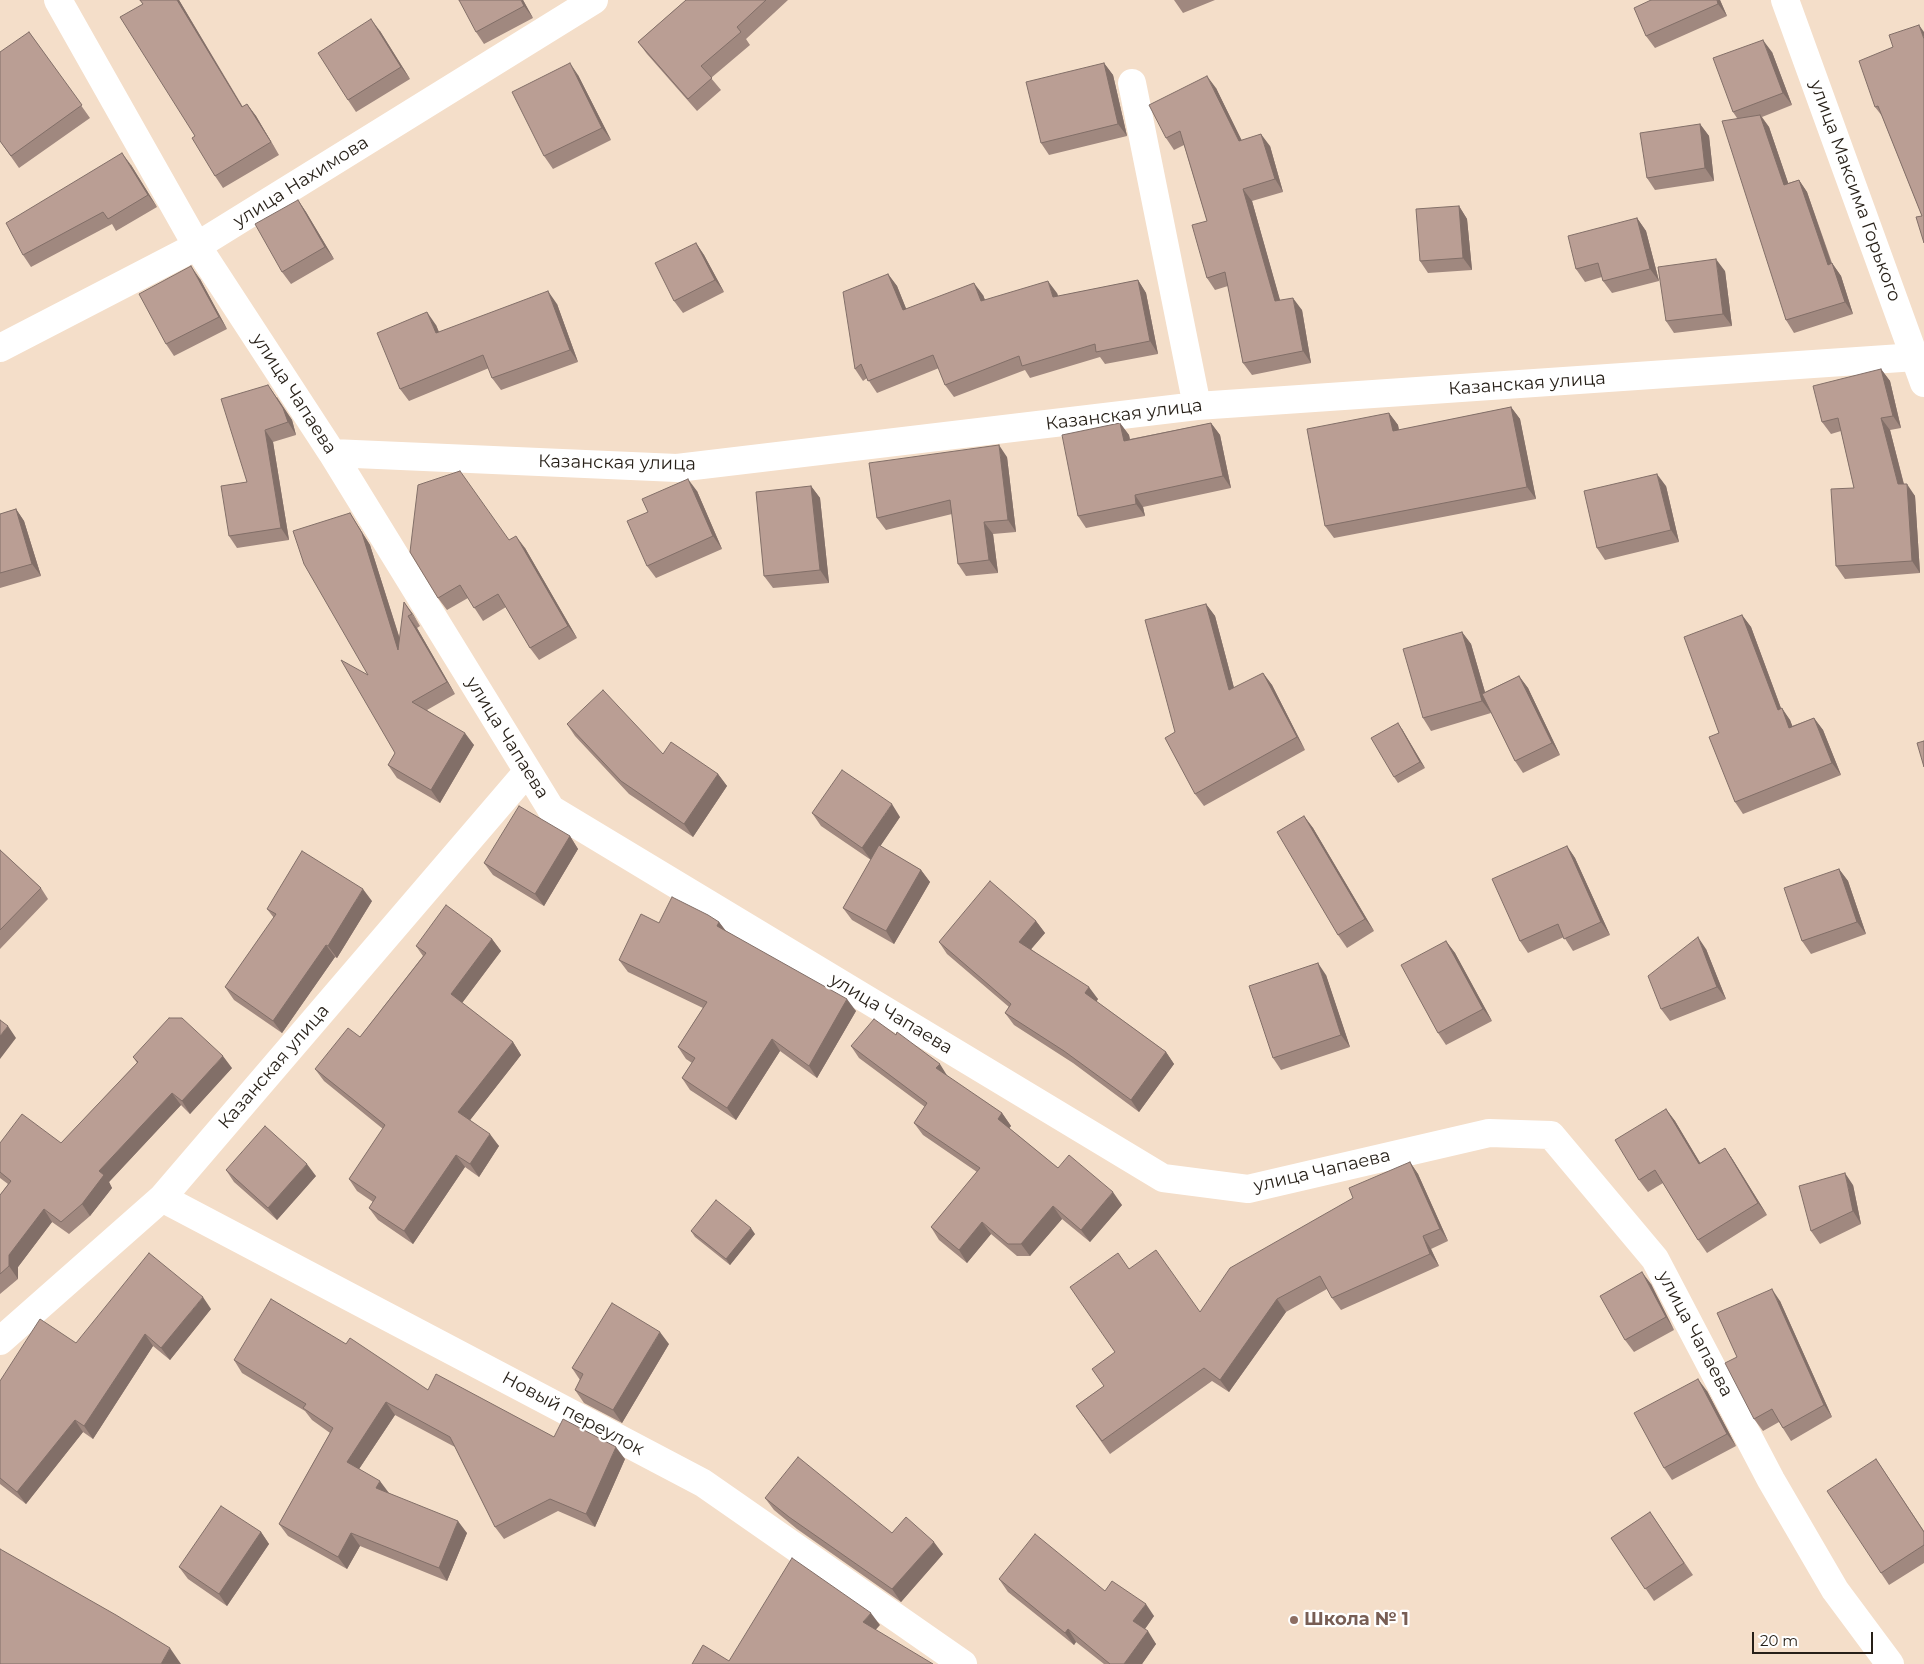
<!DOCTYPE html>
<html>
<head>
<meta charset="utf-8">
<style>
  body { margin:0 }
  #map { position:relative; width:1924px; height:1664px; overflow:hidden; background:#f4dec9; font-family:Montserrat,sans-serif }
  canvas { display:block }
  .scale { position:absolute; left:1752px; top:1632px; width:121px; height:22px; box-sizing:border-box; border:2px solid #261f17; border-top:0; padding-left:6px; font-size:15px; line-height:18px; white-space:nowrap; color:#261f17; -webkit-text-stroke:4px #fff; paint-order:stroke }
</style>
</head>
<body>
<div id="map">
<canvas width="1924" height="1664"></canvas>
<div class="scale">20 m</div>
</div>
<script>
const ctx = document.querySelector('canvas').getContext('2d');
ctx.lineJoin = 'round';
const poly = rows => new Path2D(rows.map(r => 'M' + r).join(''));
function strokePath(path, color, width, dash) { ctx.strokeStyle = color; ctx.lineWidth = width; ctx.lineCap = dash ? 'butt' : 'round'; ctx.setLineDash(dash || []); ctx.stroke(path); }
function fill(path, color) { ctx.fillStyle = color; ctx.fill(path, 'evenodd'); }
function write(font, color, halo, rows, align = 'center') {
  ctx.font = font + ' Montserrat,sans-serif'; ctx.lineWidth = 4.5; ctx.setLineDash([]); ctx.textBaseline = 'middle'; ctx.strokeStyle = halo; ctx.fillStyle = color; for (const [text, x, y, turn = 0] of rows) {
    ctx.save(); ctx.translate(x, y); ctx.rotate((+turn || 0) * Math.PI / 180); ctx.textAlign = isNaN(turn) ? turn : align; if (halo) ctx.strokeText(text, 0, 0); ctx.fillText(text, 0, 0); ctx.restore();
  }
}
strokePath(poly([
  [58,0,197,246,332,453,551,809,1163,1178,1248,1189,1489,1133,1551,1135,1655,1259,1771,1480,1835,1590,1890,1664],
  [1132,83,1197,406],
  [0,348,197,246,594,0],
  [332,453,677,468,1197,406,1916,357],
  [162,1198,703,1483,963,1664],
  [0,1341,162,1198,527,772]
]), '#fff', 28);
strokePath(poly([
  [1785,0,1924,383]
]), '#fff', 28);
fill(poly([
  [140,0,179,0,243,107,247,104,256,116,279,155,223,188,215,176,195,136,143,4],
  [523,0,533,18,484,44,476,32],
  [686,0,788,0,746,39,750,45,711,78,721,90,697,111,647,54,638,42],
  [1174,0,1215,0,1183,13],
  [1651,0,1720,0,1727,16,1655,48,1646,36],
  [1919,25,1922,216,1882,116,1875,107,1893,47],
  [380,31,410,79,356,112,348,100],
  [29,32,90,118,19,168,0,141],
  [1772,52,1792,105,1762,117,1769,127,1788,183,1799,180,1807,192,1832,263,1841,276,1853,314,1794,333,1786,320,1737,118,1733,112],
  [1104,63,1113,75,1127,136,1049,155,1041,143],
  [578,75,611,140,553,169,544,156],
  [1216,88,1241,140,1270,146,1283,192,1252,201,1280,301,1302,310,1311,363,1252,375,1243,363,1228,286,1215,290,1207,278,1207,221,1184,145,1174,150,1166,138],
  [1700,124,1709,136,1714,181,1655,190,1647,178],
  [131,165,157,207,116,231,112,224,31,267,23,255],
  [298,200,306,212,334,259,291,284,282,272],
  [1459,206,1467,219,1472,270,1428,273,1420,261],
  [1637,218,1646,231,1659,281,1612,293,1603,281,1602,277,1585,282,1576,269],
  [696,243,704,255,724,292,683,313,674,301],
  [1725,271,1732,326,1674,333,1666,321],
  [888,274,897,286,906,309,983,295,985,300,1057,293,1058,296,1138,280,1146,293,1158,354,1105,364,1100,357,1030,378,1025,370,954,397,945,385,939,368,877,393,867,378,863,381,855,369],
  [200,279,227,329,174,356,166,344],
  [557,304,578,362,501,390,492,378,489,368,409,401,400,389,436,325,439,332],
  [1881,369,1890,381,1901,428,1890,430,1904,484,1915,496,1920,573,1845,579,1836,566,1854,488,1841,431,1831,434,1822,422],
  [277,397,292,420,296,435,273,442,289,540,237,548,229,536,247,482],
  [1511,407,1520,419,1536,499,1334,538,1325,526,1389,413,1398,425,1399,430],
  [1120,423,1129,435,1130,439,1211,423,1220,435,1231,488,1143,507,1145,516,1086,528,1078,516],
  [1007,457,1016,532,993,534,998,573,966,576,958,564,952,514,886,530,877,518],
  [811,486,820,498,829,583,773,588,764,576],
  [1666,486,1679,542,1605,560,1597,548],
  [697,491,722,549,656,578,647,566],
  [16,509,24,521,41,576,0,588,0,514],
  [358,526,370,545,400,639,404,602,420,626,417,628,455,694,427,710,474,745,440,803,397,778,388,765,395,753,368,675],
  [509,540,525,548,577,638,539,660,530,648,506,607,483,621,468,598,447,610,438,598],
  [1206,604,1215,616,1234,688,1263,673,1272,685,1305,750,1204,806,1195,794,1175,732],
  [1742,615,1751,627,1781,708,1790,720,1792,726,1814,718,1823,730,1841,775,1743,814,1735,802,1719,733],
  [1462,632,1471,644,1485,692,1519,676,1528,688,1560,755,1523,773,1515,761,1490,710,1491,713,1431,731,1423,718],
  [567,724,663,754,718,774,727,786,693,837,629,794,575,736],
  [1402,729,1425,768,1398,783,1394,777],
  [812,813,900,817,880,846,921,870,930,882,894,944,852,920,843,908,871,860,821,826],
  [1304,816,1313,828,1374,931,1347,948,1338,935],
  [570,836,578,849,544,906,493,875,484,863],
  [1567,846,1575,858,1610,935,1573,951,1564,937,1528,953,1520,941],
  [0,850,41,888,48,899,0,949],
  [1839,869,1848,881,1866,934,1811,954,1802,941],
  [372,901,337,958,335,957,282,1033,234,1000,225,987,274,918,267,909],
  [1036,921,1045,933,1031,949,1098,999,1096,1001,1166,1052,1174,1064,1139,1112,1073,1063,1014,1025,1005,1013,1009,1007,947,954,939,942],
  [719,922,726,931,856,1011,817,1078,780,1051,736,1120,690,1090,682,1078,692,1063,686,1059,678,1047,703,1008,628,972,619,960,659,923],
  [492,939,501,951,462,1003,513,1042,521,1055,470,1120,499,1146,479,1177,465,1167,413,1244,378,1220,369,1208,373,1202,357,1191,349,1179,383,1129,324,1081,315,1069,360,1037,423,956,416,946],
  [1446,941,1455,953,1492,1021,1446,1045,1438,1033],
  [1706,949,1726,999,1670,1021,1661,1009],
  [1326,975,1350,1047,1281,1070,1273,1058],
  [896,1035,948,1077,1002,1113,1011,1126,1009,1128,1058,1168,1122,1205,1090,1242,1062,1219,1030,1256,1017,1256,991,1234,967,1263,939,1240,931,1227,977,1172,923,1135,914,1123,925,1107,859,1058,851,1046],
  [133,1057,232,1068,190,1114,181,1105,109,1182,112,1188,90,1216,69,1234,52,1222,18,1267,18,1279,0,1294,0,1195,8,1184,0,1178,0,1143,61,1143,137,1063],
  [1666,1109,1675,1121,1700,1163,1725,1148,1733,1160,1767,1215,1707,1253,1698,1240,1663,1183,1648,1192,1639,1180],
  [1410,1162,1418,1174,1448,1241,1431,1249,1439,1266,1341,1310,1332,1298,1327,1289,1286,1312,1229,1392,1212,1381,1110,1454,1076,1406,1104,1386,1115,1352,1129,1269,1200,1312,1353,1198],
  [226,1170,316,1176,277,1220,234,1182],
  [1853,1185,1861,1224,1820,1244,1811,1231],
  [691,1231,755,1234,730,1265,695,1237],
  [1651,1284,1674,1330,1634,1352,1625,1340],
  [1780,1301,1832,1417,1791,1441,1779,1422,1763,1431,1754,1419,1737,1357],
  [211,1309,170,1360,153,1346,93,1439,83,1432,26,1504,0,1484,0,1381,76,1343],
  [346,1344,428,1390,554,1437,625,1459,595,1527,558,1511,504,1539,495,1527,455,1447,395,1415,359,1469,389,1493,467,1533,447,1581,360,1546,347,1569,288,1536,279,1524,330,1433,312,1420,305,1411,242,1373,234,1360],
  [669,1344,622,1423,584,1403,575,1390,580,1380,572,1368],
  [1707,1391,1736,1446,1672,1480,1664,1468],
  [1876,1459,1924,1531,1924,1563,1889,1585,1881,1573],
  [765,1498,892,1533,943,1554,901,1602,797,1529,774,1510],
  [1650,1512,1693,1575,1654,1601,1611,1538],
  [261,1532,269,1544,227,1606,188,1579,179,1567],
  [999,1579,1105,1591,1154,1616,1145,1629,1156,1644,1142,1664,1104,1664,1076,1642,1074,1645,1008,1592]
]), '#a0887f');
fill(poly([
  [177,0,179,0,250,120,242,107],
  [521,0,523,0,533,18,524,6],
  [1717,0,1720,0,1727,16,1718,4],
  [371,19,380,31,410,79,401,67],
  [1919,25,1924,32,1924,39],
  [1763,40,1772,52,1792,105,1783,93],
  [570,63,578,75,611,140,602,128],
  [1104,63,1113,75,1127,136,1118,124],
  [1207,76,1216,88,1248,153,1239,141],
  [247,104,256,116,279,155,271,142],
  [1760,115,1769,127,1793,197,1784,185],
  [1700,124,1709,136,1714,181,1705,168],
  [1261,134,1270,146,1283,192,1275,179],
  [122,153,131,165,157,207,148,195],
  [1799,180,1807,192,1836,277,1828,265],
  [1243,189,1252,201,1284,314,1275,301],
  [298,200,306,212,334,259,325,247],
  [1459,206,1467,219,1472,270,1463,258],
  [1637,218,1646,231,1659,281,1650,269],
  [696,243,704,255,724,292,715,280],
  [1716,259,1725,271,1732,326,1723,314],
  [1832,263,1841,276,1853,314,1845,302],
  [191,266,200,279,227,329,219,317],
  [888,274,897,286,912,323,903,310],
  [1138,280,1146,293,1158,354,1150,341],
  [1048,281,1057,293,1062,309,1053,297],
  [974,283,983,295,990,313,981,301],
  [548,291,557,304,578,362,570,350],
  [1293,298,1302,310,1311,363,1303,351],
  [427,312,436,325,444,345,436,333],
  [1881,369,1890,381,1901,428,1893,416],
  [268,385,292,420,296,435,288,422],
  [1511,407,1520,419,1536,499,1527,487],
  [1389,413,1398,425,1401,443,1393,431],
  [1881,418,1890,430,1907,497,1898,484],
  [1120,423,1129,435,1132,453,1124,441],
  [1211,423,1220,435,1231,488,1223,476],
  [265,430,273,442,289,540,281,528],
  [999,445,1007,457,1016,532,1008,520],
  [1657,474,1666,486,1679,542,1671,530],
  [688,479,697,491,722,549,713,536],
  [1907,484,1915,496,1920,573,1912,561],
  [811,486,820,498,829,583,820,570],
  [1135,495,1143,507,1145,516,1136,504],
  [16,509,24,521,41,576,32,564],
  [350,513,370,545,407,662,398,650],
  [984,522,993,534,998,573,989,560],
  [516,536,525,548,577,638,568,626],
  [404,602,413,614,420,626],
  [1206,604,1215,616,1238,703,1229,690],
  [1742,615,1751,627,1786,722,1778,710],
  [408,616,417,628,455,694,447,682],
  [1462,632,1471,644,1491,713,1482,701],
  [1263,673,1272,685,1305,750,1297,737],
  [1519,676,1528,688,1560,755,1552,743],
  [1782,708,1790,720,1798,740,1789,728],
  [1814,718,1823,730,1841,775,1832,763],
  [1398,723,1402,729,1425,768,1420,762],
  [465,733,474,745,440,803,431,790],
  [718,774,727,786,693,837,684,824],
  [892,804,900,817,871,860,862,848],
  [1304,816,1313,828,1374,931,1365,919],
  [570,836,578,849,544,906,535,894],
  [1567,846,1575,858,1610,935,1601,922],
  [1839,869,1848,881,1866,934,1857,922],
  [921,870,930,882,894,944,886,931],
  [363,889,372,901,337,958,328,946],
  [1036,921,1045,933,1027,954,1019,942],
  [719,922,728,934,717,926],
  [1698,937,1706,949,1726,999,1717,987],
  [492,939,501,951,459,1007,451,994],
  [1446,941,1455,953,1492,1021,1483,1009],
  [326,945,335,957,282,1033,273,1021],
  [1318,963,1326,975,1350,1047,1341,1035],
  [1089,987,1098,999,1094,1006,1085,993],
  [847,999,856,1011,817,1078,809,1066],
  [8,1026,16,1038,0,1059,0,1036],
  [772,1039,780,1051,736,1120,727,1108],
  [513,1042,521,1055,467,1124,458,1112],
  [1166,1052,1174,1064,1139,1112,1131,1100],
  [223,1056,232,1068,190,1114,182,1101],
  [940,1064,948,1077,936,1068],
  [172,1093,181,1105,109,1182,112,1188,90,1216,82,1204,99,1171],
  [1666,1109,1675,1121,1708,1176,1699,1164],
  [1002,1113,1011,1126,1006,1132,998,1119],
  [490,1134,499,1146,479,1177,470,1164],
  [1725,1148,1733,1160,1767,1215,1758,1203],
  [456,1155,465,1167,413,1244,404,1231],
  [1410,1162,1418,1174,1448,1241,1440,1229],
  [307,1164,316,1176,277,1220,268,1208],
  [1845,1173,1853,1185,1861,1224,1853,1211],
  [1113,1192,1122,1205,1090,1242,1081,1230],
  [1053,1206,1062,1219,1030,1256,1021,1244],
  [44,1209,52,1222,18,1267,18,1279,9,1266,9,1255],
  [982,1222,991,1234,967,1263,959,1250],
  [751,1228,755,1234,730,1265,726,1259],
  [1423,1236,1431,1249,1439,1266,1430,1254],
  [1642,1272,1651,1284,1674,1330,1666,1317],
  [1772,1289,1780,1301,1832,1417,1824,1405],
  [203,1297,211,1309,170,1360,161,1348],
  [1277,1299,1286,1312,1229,1392,1220,1380],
  [660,1332,669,1344,622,1423,613,1410],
  [145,1334,153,1346,93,1439,84,1426],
  [1698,1379,1707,1391,1736,1446,1727,1434],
  [386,1402,395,1415,355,1475,347,1462],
  [75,1420,83,1432,26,1504,17,1492],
  [616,1447,625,1459,595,1527,586,1514],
  [380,1481,389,1493,376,1488],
  [458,1521,467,1533,447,1581,439,1568],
  [261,1532,269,1544,227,1606,219,1594],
  [351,1533,360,1546,347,1569,338,1557],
  [934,1542,943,1554,901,1602,892,1589],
  [1146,1604,1154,1616,1142,1633,1133,1621],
  [871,1613,880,1625,872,1634,863,1622],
  [1068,1629,1076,1642,1074,1645,1065,1633],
  [1148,1631,1156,1644,1142,1664,1124,1664],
  [170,1648,181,1664,161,1664]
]), '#826f68');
const building = poly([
  [140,0,177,0,242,107,247,104,271,142,215,176,192,138,195,136,120,17,143,4,140,0],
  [459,0,521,0,524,6,476,32,459,0],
  [686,0,766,0,737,27,741,32,701,66,712,78,688,99,638,42,686,0],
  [1651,0,1717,0,1718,4,1646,36,1634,8,1651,0],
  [371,19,401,67,348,100,318,53,371,19],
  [1919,25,1924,39,1924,243,1916,217,1922,216,1878,106,1875,107,1859,61,1893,47,1889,35,1919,25],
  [29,32,82,105,11,156,0,141,0,52,29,32],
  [1763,40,1783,93,1733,112,1713,58,1763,40],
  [570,63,602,128,544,156,512,92,570,63],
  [1104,63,1118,124,1041,143,1026,82,1104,63],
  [1207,76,1239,141,1261,134,1275,179,1243,189,1275,301,1293,298,1303,351,1243,363,1225,272,1207,278,1192,225,1207,221,1180,131,1166,138,1149,105,1207,76],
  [1760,115,1784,185,1799,180,1828,265,1832,263,1845,302,1786,320,1722,121,1760,115],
  [1700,124,1705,168,1647,178,1640,133,1700,124],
  [122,153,148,195,108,219,103,212,23,255,6,223,122,153],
  [298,200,325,247,282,272,255,224,298,200],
  [1459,206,1463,258,1420,261,1416,209,1459,206],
  [1637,218,1650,269,1603,281,1598,263,1576,269,1568,236,1637,218],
  [696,243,715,280,674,301,655,263,696,243],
  [1716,259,1723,314,1666,321,1658,267,1716,259],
  [191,266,219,317,166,344,139,294,191,266],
  [888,274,903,310,974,283,981,301,1048,281,1053,297,1138,280,1150,341,1096,352,1095,344,1022,366,1019,356,945,385,933,355,868,381,861,364,855,369,843,292,888,274],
  [548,291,570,350,492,378,483,355,400,389,377,333,427,312,436,333,548,291],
  [1881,369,1893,416,1881,418,1898,484,1907,484,1912,561,1836,566,1831,489,1854,488,1838,418,1822,422,1813,386,1881,369],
  [268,385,283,408,288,422,265,430,281,528,229,536,221,486,247,482,221,399,268,385],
  [1511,407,1527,487,1325,526,1307,429,1389,413,1393,431,1511,407],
  [1120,423,1124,441,1211,423,1223,476,1135,495,1136,504,1078,516,1062,435,1120,423],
  [999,445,1008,520,984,522,989,560,958,564,950,500,877,518,869,463,999,445],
  [460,471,509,540,516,536,568,626,530,648,498,594,474,608,460,585,438,598,410,552,418,485,460,471],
  [1657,474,1671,530,1597,548,1584,491,1657,474],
  [688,479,713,536,647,566,627,521,648,512,642,499,688,479],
  [811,486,820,570,764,576,756,492,811,486],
  [16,509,32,564,0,573,0,514,16,509],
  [350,513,362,533,398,650,404,602,412,614,408,616,447,682,412,702,465,733,431,790,388,765,395,753,341,660,368,675,304,564,293,531,350,513],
  [1206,604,1229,690,1263,673,1297,737,1195,794,1165,738,1175,732,1145,620,1206,604],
  [1742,615,1778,710,1782,708,1789,728,1814,718,1832,763,1735,802,1709,737,1719,733,1684,637,1742,615],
  [1462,632,1482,701,1423,718,1403,649,1462,632],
  [1519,676,1552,743,1515,761,1482,694,1519,676],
  [603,690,663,754,671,742,718,774,684,824,621,781,567,724,603,690],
  [1398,723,1420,762,1394,777,1371,738,1398,723],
  [1924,741,1924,767,1917,743,1924,741],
  [842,770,892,804,862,848,812,813,842,770],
  [519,806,570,836,535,894,484,863,519,806],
  [1304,816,1365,919,1338,935,1277,832,1304,816],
  [879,845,921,870,886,931,843,908,879,845],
  [1567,846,1601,922,1564,939,1558,924,1520,941,1492,879,1567,846],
  [0,850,41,888,0,930,0,850],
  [302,851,363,889,328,946,326,945,273,1021,225,987,276,914,267,909,302,851],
  [1839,869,1857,922,1802,941,1784,888,1839,869],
  [990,881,1036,921,1019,942,1089,987,1085,993,1166,1052,1131,1100,1064,1051,1005,1013,1011,1004,939,942,990,881],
  [672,897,708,915,719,922,717,926,847,999,809,1066,772,1039,727,1108,682,1078,695,1058,678,1047,707,1002,619,960,641,914,659,923,672,897],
  [446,905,492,939,451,994,513,1042,458,1112,490,1134,470,1164,456,1155,404,1231,369,1208,376,1197,349,1179,385,1125,315,1069,348,1028,360,1037,426,953,416,946,446,905],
  [1698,937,1717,987,1661,1009,1648,976,1698,937],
  [1446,941,1483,1009,1438,1033,1401,965,1446,941],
  [1318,963,1341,1035,1273,1058,1249,986,1318,963],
  [169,1018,182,1018,223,1056,182,1101,172,1093,99,1171,104,1175,82,1204,61,1222,44,1209,9,1255,9,1266,0,1274,0,1195,11,1181,0,1172,0,1143,22,1114,61,1143,138,1062,133,1057,169,1018],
  [874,1019,896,1035,897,1032,940,1064,936,1068,1002,1113,998,1119,1058,1168,1069,1155,1113,1192,1081,1230,1053,1206,1021,1244,1008,1244,982,1222,959,1250,931,1227,980,1168,914,1123,927,1103,851,1046,874,1019],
  [0,1020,8,1026,0,1036,0,1020],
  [1666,1109,1699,1164,1725,1148,1758,1203,1698,1240,1655,1170,1639,1180,1615,1140,1666,1109],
  [265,1126,307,1164,268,1208,226,1170,265,1126],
  [1410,1162,1440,1229,1423,1236,1430,1254,1332,1298,1320,1276,1277,1299,1220,1380,1204,1368,1102,1441,1076,1406,1104,1386,1092,1369,1115,1352,1070,1287,1118,1253,1129,1269,1156,1250,1200,1312,1230,1268,1353,1198,1349,1188,1410,1162],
  [1845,1173,1853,1211,1811,1231,1799,1186,1845,1173],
  [716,1200,751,1228,726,1259,691,1231,716,1200],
  [149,1253,203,1297,161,1348,145,1334,84,1426,75,1420,17,1492,0,1478,0,1381,40,1319,76,1343,149,1253],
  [1642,1272,1666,1317,1625,1340,1600,1296,1642,1272],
  [1772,1289,1824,1405,1783,1428,1772,1409,1754,1419,1725,1363,1737,1357,1717,1313,1772,1289],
  [271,1299,346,1344,350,1338,428,1390,436,1374,554,1437,563,1419,616,1447,586,1514,550,1499,495,1527,450,1437,386,1402,347,1462,380,1481,376,1488,458,1521,439,1568,351,1533,338,1557,279,1524,333,1428,303,1408,306,1404,234,1360,271,1299],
  [612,1303,660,1332,613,1410,575,1390,583,1374,572,1368,612,1303],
  [1698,1379,1727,1434,1664,1468,1634,1413,1698,1379],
  [798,1457,892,1533,906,1517,934,1542,892,1589,789,1517,765,1498,798,1457],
  [1876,1459,1924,1532,1924,1545,1881,1573,1827,1491,1876,1459],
  [221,1506,261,1532,219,1594,179,1567,221,1506],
  [1650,1512,1684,1563,1645,1589,1611,1538,1650,1512],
  [1035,1534,1105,1591,1112,1581,1146,1604,1133,1621,1148,1631,1124,1664,1110,1664,1068,1629,1065,1633,999,1579,1035,1534],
  [0,1549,116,1615,170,1648,161,1664,0,1664,0,1549],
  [792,1558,871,1613,863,1622,933,1664,692,1664,703,1645,729,1661,792,1558]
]);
fill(building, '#ba9e94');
strokePath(building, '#826f68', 1);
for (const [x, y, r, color] of [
  [1294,1620,5,"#8d6e63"]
]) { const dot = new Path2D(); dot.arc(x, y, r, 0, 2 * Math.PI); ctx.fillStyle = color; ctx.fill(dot); strokePath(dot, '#fff', 2); }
write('18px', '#261f17', '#fff', [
  ["улица Нахимова",301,182,-32],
  ["улица Максима Горького",1855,191,70],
  ["Казанская улица",1527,384,-4],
  ["улица Чапаева",294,394,57],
  ["Казанская улица",1124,415,-7],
  ["Казанская улица",617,463,1],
  ["улица Чапаева",507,738,58],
  ["улица Чапаева",891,1014,31],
  ["Казанская улица",274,1067,-49],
  ["улица Чапаева",1322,1171,-13],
  ["улица Чапаева",1695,1334,62],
  ["Новый переулок",573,1414,28]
]);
write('bold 18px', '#785e54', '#fff', [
  ["Школа № 1",1304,1620]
], 'left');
</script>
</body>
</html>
